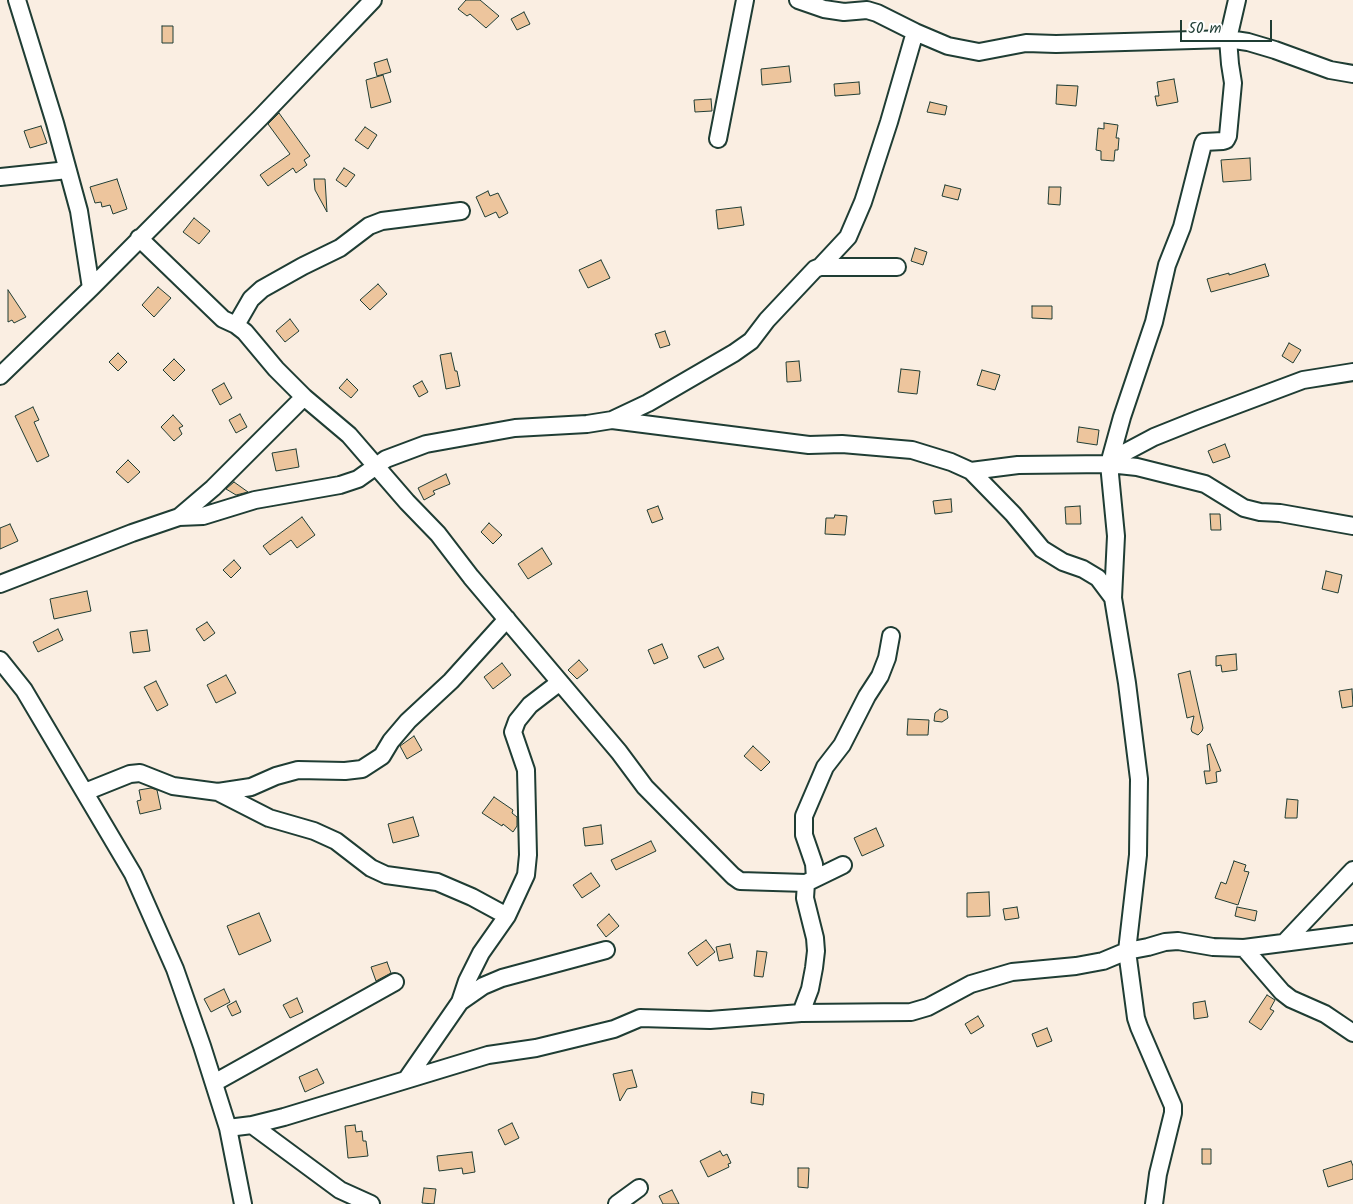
<!DOCTYPE html>
<html>
<head>
<meta charset="utf-8">
<style>
  body { margin:0 }
  #map { position:relative; width:1353px; height:1204px; overflow:hidden; background:#faeee2; font-family:Kalam,sans-serif }
  canvas { display:block }
  .scale { position:absolute; left:1180px; top:20px; width:92px; height:22px; box-sizing:border-box; border:2px solid #1f3d34; border-top:0; padding-left:6px; font-size:15px; line-height:18px; white-space:nowrap; color:#1f3d34; -webkit-text-stroke:4px #fff; paint-order:stroke }
</style>
</head>
<body>
<div id="map">
<canvas width="1353" height="1204"></canvas>
<div class="scale">50 m</div>
</div>
<script>
const ctx = document.querySelector('canvas').getContext('2d');
ctx.lineJoin = 'round';
function fill(path, color) { ctx.fillStyle = color; ctx.fill(path, 'evenodd'); }
const poly = rows => new Path2D(rows.map(r => 'M' + r).join(''));
function strokePath(path, color, width, dash) { ctx.strokeStyle = color; ctx.lineWidth = width; ctx.lineCap = dash ? 'butt' : 'round'; ctx.setLineDash(dash || []); ctx.stroke(path); }
const building = poly([
  [466,0,480,0,499,16,486,28,470,14,467,16,458,9,466,0],
  [524,12,530,24,517,30,511,19,524,12],
  [162,26,173,26,173,43,162,43,162,26],
  [387,59,391,72,377,76,374,63,387,59],
  [789,66,791,82,762,85,761,69,789,66],
  [383,75,391,102,371,108,366,80,383,75],
  [1174,79,1178,102,1157,106,1155,96,1159,96,1157,82,1174,79],
  [859,82,860,94,835,96,834,84,859,82],
  [1057,85,1078,86,1076,106,1056,104,1057,85],
  [711,99,712,111,695,112,694,100,711,99],
  [930,102,947,106,945,115,927,112,930,102],
  [279,113,310,156,304,160,307,165,296,173,293,168,268,186,260,175,290,154,268,124,279,113],
  [1104,123,1118,125,1116,138,1119,138,1118,150,1115,150,1114,161,1101,160,1101,151,1096,150,1098,128,1104,129,1104,123],
  [41,126,47,143,30,148,24,131,41,126],
  [365,127,377,135,368,149,355,140,365,127],
  [1250,158,1251,180,1223,182,1221,160,1250,158],
  [344,168,355,175,346,187,336,180,344,168],
  [117,179,127,209,113,214,110,205,102,207,101,202,95,203,90,187,117,179],
  [314,179,325,179,327,212,315,190,314,179],
  [945,185,961,189,958,200,942,196,945,185],
  [1049,187,1061,187,1060,205,1048,204,1049,187],
  [488,191,490,196,498,193,508,213,499,218,496,212,485,217,476,197,488,191],
  [741,207,744,225,718,229,716,210,741,207],
  [194,218,210,231,199,244,183,232,194,218],
  [915,248,927,252,923,265,911,261,915,248],
  [601,260,610,278,588,288,579,270,601,260],
  [1265,264,1269,276,1211,292,1207,279,1229,273,1229,275,1265,264],
  [378,284,387,294,370,310,360,300,378,284],
  [158,287,171,298,154,317,142,305,158,287],
  [8,290,26,317,14,323,12,320,8,322,8,290],
  [1032,306,1052,306,1052,319,1032,318,1032,306],
  [290,319,299,331,285,342,276,331,290,319],
  [665,331,670,345,660,348,655,334,665,331],
  [1289,343,1301,350,1293,363,1282,356,1289,343],
  [118,353,127,362,118,371,109,362,118,353],
  [451,353,455,371,457,371,460,386,446,389,440,355,451,353],
  [174,359,185,370,174,381,163,370,174,359],
  [799,361,801,381,787,382,786,362,799,361],
  [901,369,920,371,917,394,898,392,901,369],
  [982,370,1000,375,995,390,977,385,982,370],
  [347,379,358,390,351,398,339,388,347,379],
  [422,381,428,392,419,397,413,386,422,381],
  [224,383,232,398,220,405,212,390,224,383],
  [33,407,39,420,34,422,49,456,37,462,15,416,33,407],
  [240,414,247,427,236,433,229,420,240,414],
  [173,415,183,426,179,428,182,434,174,441,161,427,173,415],
  [1079,427,1099,430,1097,445,1077,442,1079,427],
  [1225,444,1230,457,1213,463,1208,451,1225,444],
  [296,449,299,467,276,471,272,453,296,449],
  [128,460,140,472,128,483,116,472,128,460],
  [446,474,450,484,433,491,435,494,424,500,418,488,446,474],
  [234,482,248,492,236,495,226,489,234,482],
  [951,499,952,512,935,514,933,501,951,499],
  [658,506,663,519,652,523,647,510,658,506],
  [1080,506,1081,524,1066,524,1065,507,1080,506],
  [1210,514,1220,514,1221,530,1211,530,1210,514],
  [835,515,847,516,845,535,825,534,826,518,834,518,835,515],
  [302,517,315,535,297,548,291,540,270,555,263,546,302,517],
  [489,523,502,535,493,544,481,532,489,523],
  [10,524,18,541,0,549,0,528,10,524],
  [542,548,552,564,528,579,518,564,542,548],
  [234,560,241,568,231,578,223,570,234,560],
  [1326,571,1342,575,1338,593,1322,589,1326,571],
  [87,591,91,611,54,619,50,599,87,591],
  [207,622,215,633,204,641,196,629,207,622],
  [58,629,63,640,38,652,33,642,58,629],
  [147,630,150,651,133,653,130,632,147,630],
  [662,644,668,658,654,664,648,650,662,644],
  [718,647,724,659,704,668,698,656,718,647],
  [1236,654,1237,670,1222,672,1221,665,1216,666,1216,656,1236,654],
  [579,660,588,670,577,679,568,670,579,660],
  [502,663,511,675,493,689,484,677,502,663],
  [1190,671,1203,728,1202,731,1198,735,1192,732,1191,729,1194,716,1187,718,1178,674,1190,671],
  [226,675,236,693,216,703,207,685,226,675],
  [156,681,168,705,157,711,144,687,156,681],
  [1352,689,1353,706,1342,708,1339,691,1352,689],
  [940,709,947,711,948,718,942,722,934,721,935,713,940,709],
  [908,719,929,720,928,735,907,735,908,719],
  [414,736,422,750,407,759,400,746,414,736],
  [1210,744,1221,771,1216,772,1217,782,1206,784,1204,771,1210,771,1207,745,1210,744],
  [753,746,770,762,761,771,744,756,753,746],
  [151,788,157,790,161,809,140,814,137,801,141,800,139,790,151,788],
  [494,797,513,810,512,813,517,817,517,826,513,832,503,824,502,826,482,813,494,797],
  [1287,799,1298,800,1297,818,1285,818,1287,799],
  [413,817,419,836,393,843,388,824,413,817],
  [601,825,603,844,585,846,583,828,601,825],
  [876,828,884,846,862,856,854,838,876,828],
  [651,841,656,851,616,870,611,860,651,841],
  [1234,861,1246,865,1244,871,1249,872,1238,905,1215,898,1221,882,1226,884,1234,861],
  [591,873,600,886,582,898,573,885,591,873],
  [989,892,990,916,967,917,967,893,989,892],
  [1017,907,1019,918,1005,920,1003,909,1017,907],
  [1237,907,1257,911,1255,921,1235,916,1237,907],
  [259,913,271,941,239,955,227,926,259,913],
  [609,914,619,926,606,937,597,925,609,914],
  [706,940,715,952,697,966,688,953,706,940],
  [730,944,733,958,719,961,716,947,730,944],
  [757,951,767,952,763,977,754,976,757,951],
  [387,962,391,973,376,981,371,967,387,962],
  [224,989,230,1002,211,1012,204,999,224,989],
  [1267,995,1275,1000,1270,1009,1274,1011,1261,1030,1249,1022,1267,995],
  [297,998,303,1012,290,1018,283,1005,297,998],
  [236,1001,241,1012,232,1016,227,1006,236,1001],
  [1205,1001,1208,1017,1194,1019,1193,1003,1205,1001],
  [978,1016,984,1026,971,1034,965,1024,978,1016],
  [1047,1028,1052,1041,1037,1047,1032,1034,1047,1028],
  [317,1069,324,1083,305,1092,299,1077,317,1069],
  [632,1070,637,1087,627,1089,620,1101,613,1074,632,1070],
  [752,1092,764,1094,763,1105,751,1103,752,1092],
  [512,1123,519,1138,505,1145,498,1130,512,1123],
  [355,1125,356,1132,362,1131,363,1141,366,1141,368,1156,348,1158,345,1126,355,1125],
  [1202,1149,1211,1149,1211,1164,1202,1164,1202,1149],
  [720,1151,723,1156,727,1154,731,1163,728,1164,729,1167,708,1177,700,1161,720,1151],
  [472,1152,475,1172,463,1174,462,1168,439,1171,437,1156,472,1152],
  [1351,1161,1353,1166,1353,1179,1328,1187,1323,1170,1351,1161],
  [798,1168,809,1168,808,1188,798,1187,798,1168],
  [424,1188,436,1189,434,1204,422,1203,424,1188],
  [672,1190,679,1204,663,1204,659,1196,672,1190]
]);
fill(building, '#edc59d');
strokePath(building, '#1f3d34', 1);
const minor = poly([
  [17,0,55,123,79,211,91,288],
  [798,0,824,9,844,12,867,10,877,13,915,32,948,46,979,52,1026,43,1056,44,1228,39,1248,42,1275,50,1330,70,1353,74],
  [718,139,745,0],
  [0,177,68,170],
  [139,238,223,319,236,325,245,332,276,369,304,397,349,435,407,502,438,534,471,577,619,752,645,787,733,876,740,881,806,883,843,865],
  [820,267,848,237,863,202,889,122,915,32],
  [236,325,251,299,262,289,303,266,340,248,369,226,382,221,461,211],
  [0,376,91,288,260,118,373,0],
  [612,420,648,403,734,353,751,341,767,320,815,269,820,267,897,267],
  [1109,464,1122,454,1154,437,1199,419,1303,380,1353,372],
  [971,471,1018,465,1109,464,1137,467,1205,484,1244,508,1260,512,1280,513,1353,526],
  [179,517,213,488,304,397],
  [0,584,132,533,179,517,203,516,255,500,340,485,358,479,386,459,426,444,515,428,587,424,612,420,809,445,842,444,912,450,951,462,971,471,1013,514,1042,549,1063,562,1083,569,1098,578,1113,598],
  [0,660,24,690,133,874,175,969,202,1046,228,1128,243,1204],
  [85,792,130,774,140,773,173,786,218,792,251,787,276,776,298,770,345,771,362,769,382,756,391,741,408,721,451,681,507,619],
  [218,792,269,818,314,831,336,841,371,868,386,875,437,882,472,897,507,916],
  [815,878,814,864,804,835,804,816,825,767,842,745,867,696,880,676,887,658,891,636],
  [1284,943,1353,870],
  [1244,948,1282,992,1291,999,1325,1014,1353,1033],
  [460,1002,483,986,502,978,606,950],
  [801,1013,810,989,814,968,816,951,815,938,805,898,806,883],
  [406,1080,460,1002,467,981,481,953,507,916,526,875,528,855,526,770,513,732,517,721,530,705,560,682],
  [214,1083,395,982],
  [252,1125,340,1190,371,1204],
  [228,1128,252,1125,284,1117,488,1055,536,1048,614,1029,640,1018,710,1020,801,1013,911,1012,928,1007,971,984,1012,972,1076,966,1103,961,1127,951,1148,947,1165,942,1178,941,1213,947,1244,948,1353,934],
  [617,1204,639,1188],
  [1154,1204,1158,1174,1173,1113,1173,1106,1139,1027,1136,1018,1127,951,1138,855,1139,779,1127,683,1113,598,1116,536,1109,464,1122,417,1154,322,1167,265,1182,227,1203,144,1204,142,1223,141,1226,140,1228,136,1233,83,1230,64,1228,39,1237,0]
]);
strokePath(minor, '#1f3d34', 20);
strokePath(minor, '#fff', 16);
</script>
</body>
</html>
